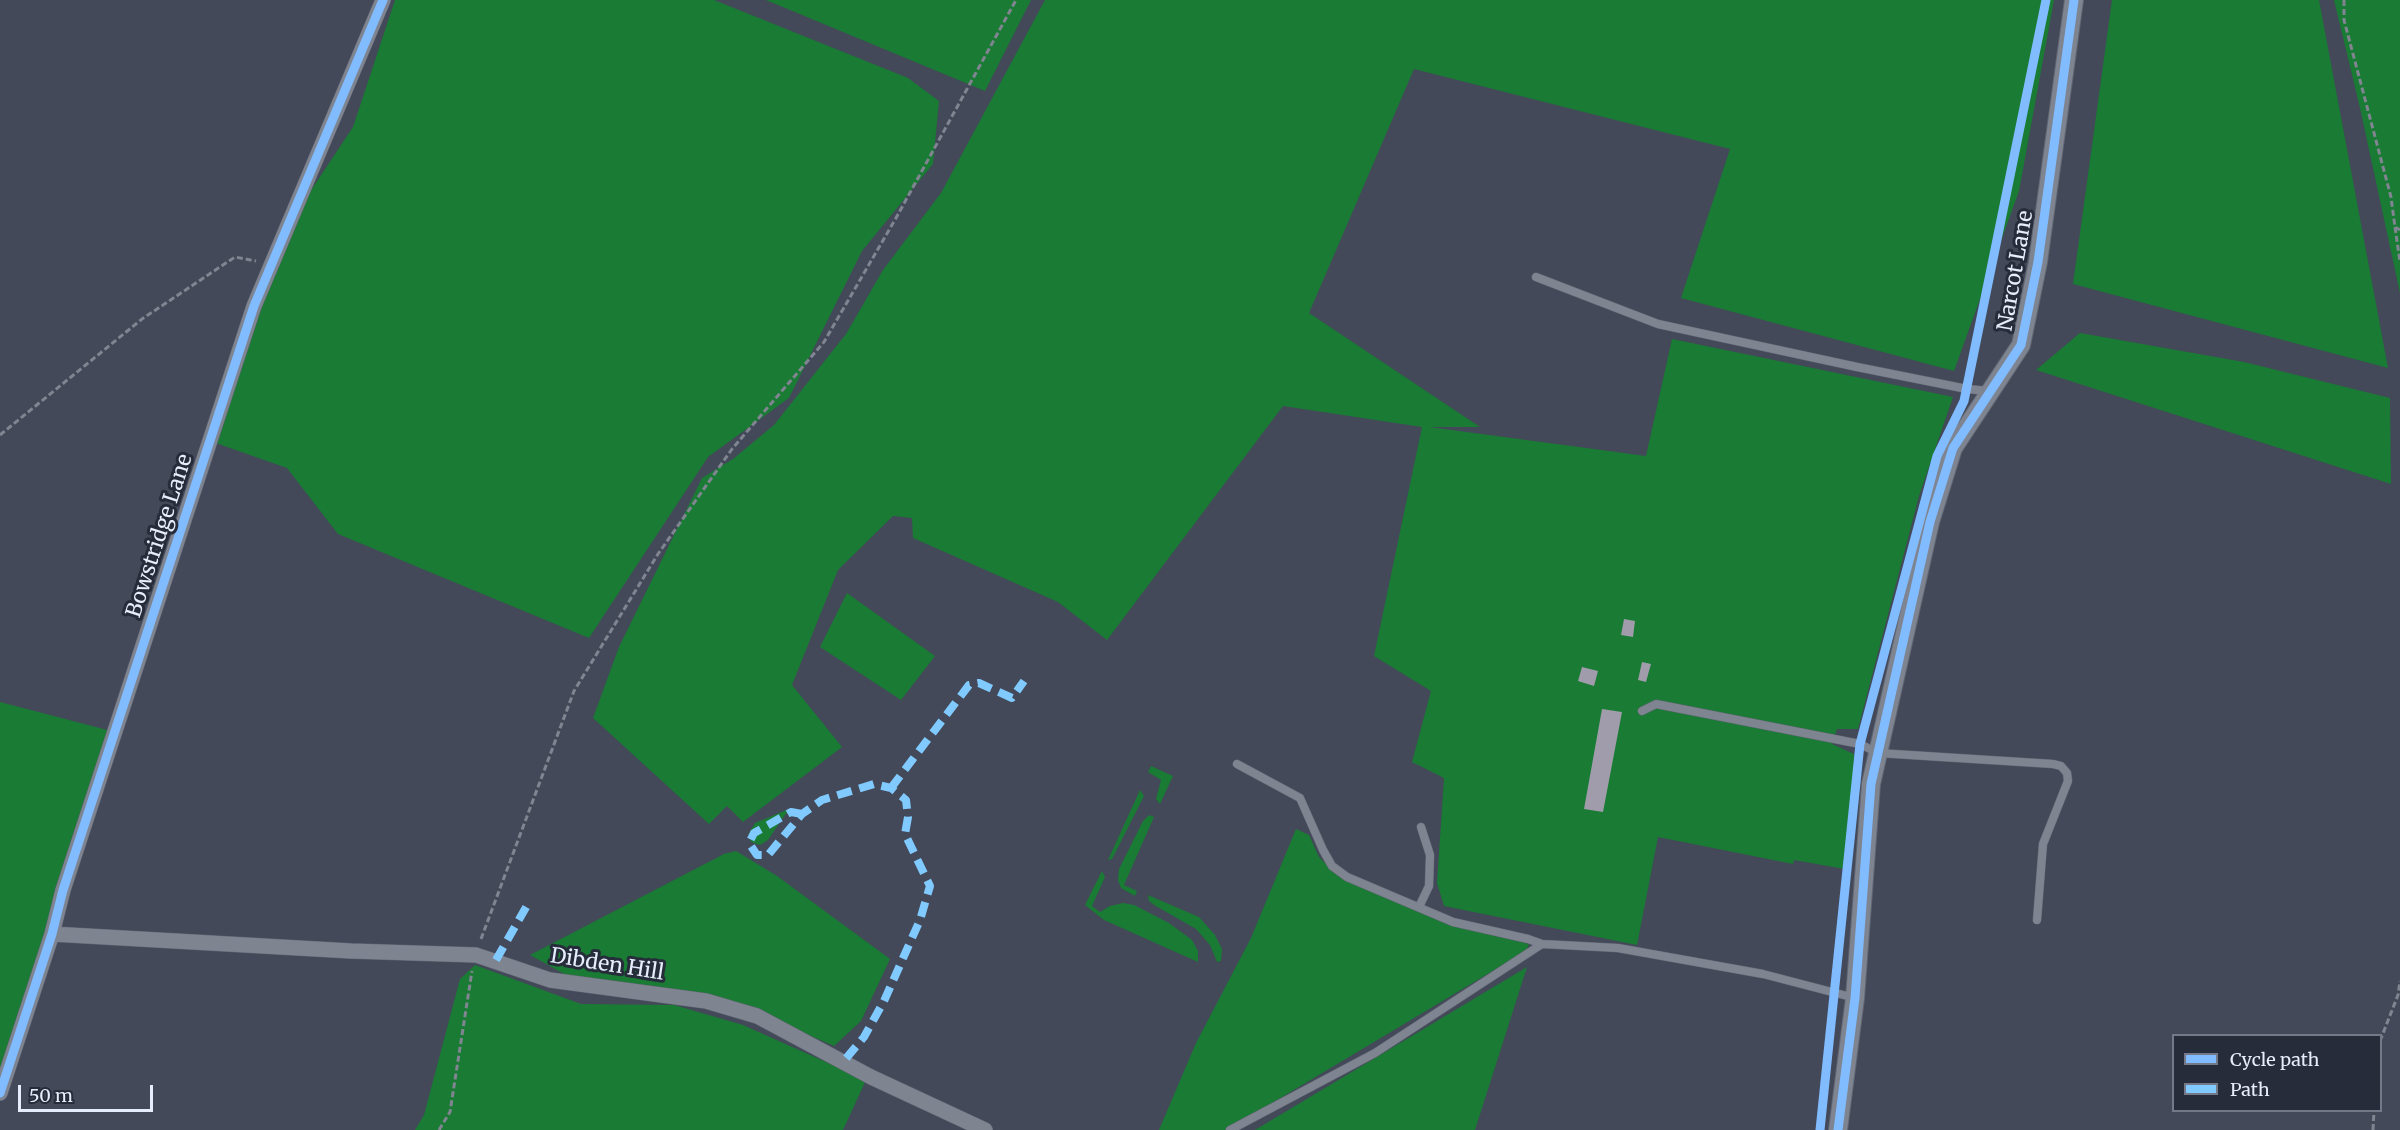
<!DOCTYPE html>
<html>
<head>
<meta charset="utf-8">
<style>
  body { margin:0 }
  #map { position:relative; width:2400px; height:1130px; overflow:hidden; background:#434959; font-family:Merriweather,serif }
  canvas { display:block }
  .legend { position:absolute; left:2172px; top:1034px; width:210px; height:78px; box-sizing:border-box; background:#262c3a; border:2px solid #737988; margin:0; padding:8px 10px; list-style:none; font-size:18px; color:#e6edfc }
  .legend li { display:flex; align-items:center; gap:12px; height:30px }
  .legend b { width:30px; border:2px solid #737988 }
  .scale { position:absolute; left:18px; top:1085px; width:135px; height:27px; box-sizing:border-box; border:3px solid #e6edfc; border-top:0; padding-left:8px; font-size:18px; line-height:21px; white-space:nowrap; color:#e6edfc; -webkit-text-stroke:4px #262c3a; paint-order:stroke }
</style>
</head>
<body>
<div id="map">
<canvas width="2400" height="1130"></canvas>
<ul class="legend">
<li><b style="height:8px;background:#80bcff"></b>Cycle path</li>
<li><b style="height:8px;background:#80caff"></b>Path</li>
</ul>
<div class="scale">50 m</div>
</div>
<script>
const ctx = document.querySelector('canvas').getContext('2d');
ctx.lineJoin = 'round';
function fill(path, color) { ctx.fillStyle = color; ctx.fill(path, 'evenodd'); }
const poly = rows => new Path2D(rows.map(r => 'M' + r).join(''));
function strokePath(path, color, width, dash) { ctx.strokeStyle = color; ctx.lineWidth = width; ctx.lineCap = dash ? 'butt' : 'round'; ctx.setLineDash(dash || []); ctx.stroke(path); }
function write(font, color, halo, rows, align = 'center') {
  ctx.font = font + ' Merriweather,serif'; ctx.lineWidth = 6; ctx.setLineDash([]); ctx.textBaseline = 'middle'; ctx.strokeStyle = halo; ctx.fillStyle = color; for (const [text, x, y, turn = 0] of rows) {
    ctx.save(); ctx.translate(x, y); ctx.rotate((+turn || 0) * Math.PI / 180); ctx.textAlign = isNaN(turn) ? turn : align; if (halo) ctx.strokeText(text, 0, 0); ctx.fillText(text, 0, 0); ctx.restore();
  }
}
fill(poly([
  [395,0,714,0,908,78,939,101,933,164,862,251,789,398,708,457,589,638,338,534,287,468,210,441,292,219,353,127],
  [766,0,1031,0,985,91],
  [1045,0,2054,0,2019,191,1954,371,1681,298,1730,149,1414,69,1309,313,1480,427,1429,427,1646,456,1672,339,1953,397,1919,496,1858,729,1837,729,1832,744,1854,754,1850,870,1794,860,1793,864,1658,837,1637,945,1444,906,1437,883,1444,778,1412,762,1431,691,1374,656,1422,427,1283,406,1107,640,1058,602,913,538,912,518,893,516,838,570,792,685,842,747,743,822,727,806,709,824,593,718,619,647,702,478,733,459,774,425,846,334,883,270,941,193],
  [2112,0,2319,0,2388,368,2073,284],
  [2334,0,2400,0,2400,293,2360,108],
  [2080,333,2244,362,2390,398,2391,484,2036,370],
  [847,593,935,656,901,700,820,647],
  [0,702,115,732,0,1092],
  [1151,766,1173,776,1160,804,1156,799,1161,780,1148,772],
  [1140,790,1144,796,1112,859,1108,860],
  [789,809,768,840,760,845,751,842,749,833,755,823],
  [1149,815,1154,817,1124,885,1137,891,1135,896,1121,888,1118,880,1119,869,1143,821],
  [1296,829,1309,835,1319,857,1335,873,1420,912,1471,929,1529,944,1526,951,1227,1130,1159,1130,1196,1043,1251,938],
  [736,851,777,876,890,959,861,1021,834,1046,747,1008,566,975,530,955,724,854],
  [1102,871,1105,877,1092,906,1100,912,1110,906,1123,903,1134,905,1169,923,1192,940,1198,951,1198,962,1104,920,1085,905],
  [1148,895,1199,917,1215,935,1222,949,1221,961,1217,962,1210,945,1196,929,1154,905,1149,901],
  [475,965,581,1004,674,1005,743,1025,866,1080,843,1130,415,1130,424,1115,460,979],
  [1527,967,1475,1130,1255,1130]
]), '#197b34');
fill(poly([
  [1624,619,1635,621,1633,637,1621,635],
  [1642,662,1651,664,1646,682,1638,680],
  [1582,667,1598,671,1594,686,1578,681],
  [1602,709,1622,712,1603,812,1584,809]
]), '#a19cab');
const service = poly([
  [1536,277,1658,324,1857,367,1967,389,1989,391],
  [1642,711,1656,704,1860,744,1878,753,2053,764,2061,766,2067,773,2068,781,2043,844,2037,920],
  [1237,764,1300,798,1323,850,1332,866,1347,877,1453,922,1528,939,1542,944],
  [1419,907,1429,886,1430,855,1421,827],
  [1230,1130,1375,1053,1542,944,1618,948,1763,974,1855,998]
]);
const minor = poly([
  [52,934,351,951,476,955,550,980,706,1001,757,1016,871,1077,985,1130],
  [0,1093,52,934,63,890,254,306,383,0]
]);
const tertiary = poly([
  [1838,1130,1855,998,1871,784,1930,522,1953,448,2021,345,2038,262,2074,0]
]);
strokePath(service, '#616673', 9);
strokePath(minor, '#616673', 16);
strokePath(tertiary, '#616673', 20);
strokePath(poly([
  [2344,0,2344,20,2391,197,2395,227,2400,230],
  [2395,227,2400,262],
  [0,435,142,319,235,257,256,261],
  [481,939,574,691,658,554,732,449,824,342,896,218,1016,0],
  [2380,1041,2398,995,2400,981],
  [439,1130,450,1112,472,971],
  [2373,1130,2374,1110]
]), '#808591', 3, [6, 3]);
strokePath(service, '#7f8491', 8);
strokePath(minor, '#7f8491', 15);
strokePath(tertiary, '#7f8491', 18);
strokePath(poly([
  [891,788,969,685,979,683,1012,698,1024,681],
  [802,814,791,812,754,833,749,843,757,855,768,855,802,814,822,800,874,784,891,788,906,800,908,817,905,834,930,886,920,920,884,1001,864,1037,843,1062],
  [496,960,529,902]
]), '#80caff', 8, [15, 8]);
strokePath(poly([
  [0,1093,52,934,63,890,254,306,383,0],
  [1820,1130,1860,744,1937,456,1964,401,2046,0],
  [1838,1130,1855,998,1871,784,1930,522,1953,448,2021,345,2038,262,2074,0]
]), '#80bcff', 9);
write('21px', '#e6edfc', '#262c3a', [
  ["Narcot Lane",2016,271,-80],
  ["Bowstridge Lane",160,536,-72],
  ["Dibden Hill",607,965,9]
]);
</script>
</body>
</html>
